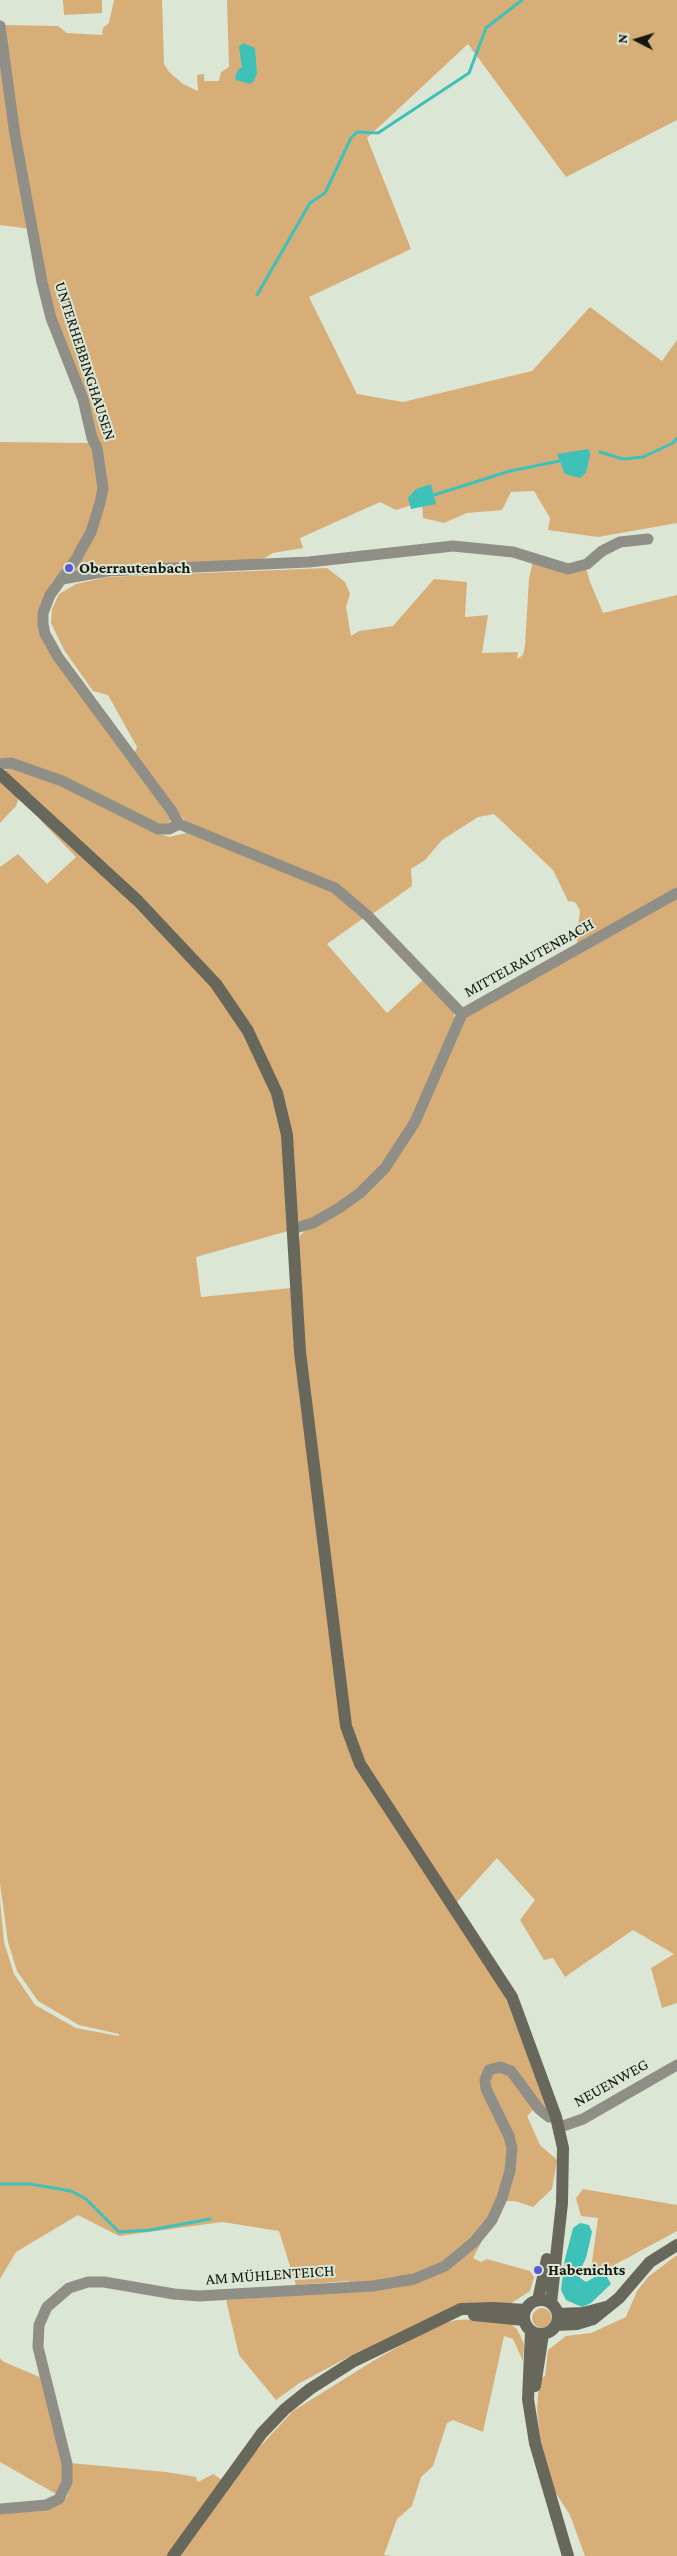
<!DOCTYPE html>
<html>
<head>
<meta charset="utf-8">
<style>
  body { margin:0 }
  #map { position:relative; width:677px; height:2556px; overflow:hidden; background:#dce6d4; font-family:"Crimson Pro",serif }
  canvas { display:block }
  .north { position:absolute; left:612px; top:15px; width:50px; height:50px; -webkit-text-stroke:4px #dce6d4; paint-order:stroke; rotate:275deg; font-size:14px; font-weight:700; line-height:20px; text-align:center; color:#141811 }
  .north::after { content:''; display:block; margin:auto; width:18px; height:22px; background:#141811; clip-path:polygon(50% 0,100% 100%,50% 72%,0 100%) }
</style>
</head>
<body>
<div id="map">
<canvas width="677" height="2556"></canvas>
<div class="north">N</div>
</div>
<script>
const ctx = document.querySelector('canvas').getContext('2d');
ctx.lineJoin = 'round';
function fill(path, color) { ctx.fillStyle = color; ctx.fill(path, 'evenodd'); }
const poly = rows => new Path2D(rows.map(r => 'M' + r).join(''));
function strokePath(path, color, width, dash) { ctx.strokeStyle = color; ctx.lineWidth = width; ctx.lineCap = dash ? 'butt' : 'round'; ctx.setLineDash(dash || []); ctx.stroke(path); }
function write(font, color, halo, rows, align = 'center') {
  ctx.font = font + ' "Crimson Pro",serif'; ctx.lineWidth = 4; ctx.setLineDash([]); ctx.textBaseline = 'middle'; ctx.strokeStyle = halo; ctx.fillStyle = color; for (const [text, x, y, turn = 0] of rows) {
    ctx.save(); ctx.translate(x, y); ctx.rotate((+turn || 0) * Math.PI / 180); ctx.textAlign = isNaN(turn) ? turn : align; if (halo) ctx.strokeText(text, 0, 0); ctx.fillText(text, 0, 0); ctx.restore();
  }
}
fill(poly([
  [63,0,102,0,102,13,64,15],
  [114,0,162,0,164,64,169,72,183,84,198,91,197,75,204,74,204,81,219,81,221,72,229,67,227,0,677,0,677,120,566,177,468,44,367,138,411,249,309,297,357,394,403,402,532,371,590,307,662,361,677,340,677,523,598,537,548,530,550,518,534,491,511,492,502,510,467,513,444,523,423,518,422,502,396,510,380,502,300,538,303,548,273,553,258,562,73,573,93,521,61,573,52,582,43,600,39,619,171,820,165,826,12,758,0,759,0,442,88,443,81,398,49,322,31,229,0,225,0,46,24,168,3,25,58,26,67,33,102,35,103,28,109,23],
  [533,561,586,568,590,582,603,613,677,595,677,890,578,946,577,939,580,910,575,902,568,901,553,870,494,814,478,817,442,840,425,860,411,869,412,886,371,915,352,897,185,821,134,754,137,747,108,695,93,691,64,650,51,623,52,609,59,594,76,584,107,577,327,568,345,582,350,594,346,607,351,636,359,631,393,626,434,579,467,582,465,617,488,615,482,653,518,652,517,659,523,655,525,646,529,578],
  [7,767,39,776,163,835,169,837,187,833,334,890,365,917,327,944,387,1013,425,978,454,1010,454,1019,412,1121,371,1178,320,1216,300,1223,297,1219,282,1092,254,1030,5,772],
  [0,780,19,798,16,806,0,823],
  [40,817,129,899,216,990,246,1037,274,1096,283,1144,288,1231,196,1257,201,1297,291,1288,300,1235,388,1169,465,1019,472,1013,677,896,677,2003,662,2008,651,1968,674,1954,633,1930,565,1977,553,1958,544,1960,520,1920,535,1900,497,1858,457,1902,503,1991,548,2109,534,2109,527,2116,540,2145,557,2160,552,2189,533,2207,515,2201,503,2201,473,2258,481,2262,487,2259,530,2271,534,2277,530,2291,510,2304,460,2304,354,2354,298,2384,276,2400,239,2355,226,2300,362,2291,348,2281,296,2285,279,2231,222,2222,119,2236,78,2215,16,2252,0,2279,0,1900,4,1942,14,1974,35,2005,76,2028,119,2036,119,2034,79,2025,38,2001,17,1971,8,1942,0,1884,0,867,18,854,47,884,76,857,41,821],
  [583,2189,677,2205,677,2231,605,2270,591,2270,598,2218,581,2216,576,2198],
  [677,2255,677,2556,585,2556,570,2515,550,2484,541,2447,537,2410,539,2380,545,2376,548,2350,566,2336,591,2333,626,2317,637,2291,648,2277],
  '532 2318a10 10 0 1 1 20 0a10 10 0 1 1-20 0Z',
  [478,2319,510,2323,517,2329,524,2344,523,2361,513,2339,504,2336,483,2432,453,2420,447,2423,433,2466,421,2477,412,2506,397,2519,384,2555,392,2556,0,2556,0,2512,52,2508,67,2497,70,2488,70,2463,166,2472,196,2477,198,2482,213,2474,230,2485,256,2451,293,2411,373,2361,435,2326,456,2320],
  [0,2358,4,2362,42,2378,62,2464,63,2481,58,2495,0,2462]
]), '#d7ae78');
fill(poly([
  [243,43,255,48,257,73,254,81,250,84,236,80,235,77,238,70,242,67,239,47],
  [589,449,590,455,586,473,580,478,565,474,557,454],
  [431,484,436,504,411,509,408,498,416,489],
  [580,2223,589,2225,592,2232,586,2258,580,2270,580,2278,586,2282,600,2274,607,2277,611,2284,591,2303,582,2307,566,2300,561,2290,565,2259,573,2228]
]), '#3ec1b9');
strokePath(poly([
  [257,295,310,203,325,193,351,138,357,132,378,133,469,73,486,28,522,0],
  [600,452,623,459,643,457,673,443,677,438],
  [434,495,510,471,564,460],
  [0,2184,30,2184,71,2191,86,2199,119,2232,150,2230,210,2219]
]), '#3ec1b9', 3);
strokePath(poly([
  [0,26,15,135,42,282,51,318,83,399,92,438,97,448,103,488,100,503,91,532,76,559,50,595,43,613,43,624,45,634,58,657,171,810,179,824],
  [62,579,108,571,309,562,453,546,513,552,568,569,587,564,602,551,620,542,648,539],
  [0,764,11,763,62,781,158,829,169,829,179,824],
  [179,824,335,888,368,916,462,1014],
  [292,1229,313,1223,339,1208,360,1193,385,1168,415,1122,462,1014,677,893],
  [560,2127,583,2119,677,2065],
  [0,2509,46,2505,59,2499,67,2482,67,2464,38,2347,39,2325,47,2307,69,2288,88,2282,104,2282,174,2294,199,2296,373,2286,414,2279,445,2266,474,2242,492,2220,502,2198,510,2171,512,2148,509,2136,486,2089,485,2080,489,2070,500,2067,511,2071,539,2109,549,2117,556,2117]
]), '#908f87', 11);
strokePath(poly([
  [0,774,138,901,216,984,248,1031,277,1093,287,1135,300,1352,346,1726,360,1764,512,1997,556,2117,563,2148,562,2203,551,2303],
  '524 2317a17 17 0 1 1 34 0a17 17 0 1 1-34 0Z',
  [538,2300,547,2259],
  [558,2314,583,2313,606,2307],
  [474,2315,524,2320],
  [557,2325,577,2324,593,2319,619,2298,650,2262,677,2245],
  [531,2332,528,2399,535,2443,568,2556],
  [535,2386,543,2334],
  [173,2556,262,2433,285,2409,310,2389,354,2361,461,2309,494,2308,525,2310]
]), '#68675b', 12);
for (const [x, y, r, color] of [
  [69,568,5,"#565dd4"],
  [538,2270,5,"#565dd4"]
]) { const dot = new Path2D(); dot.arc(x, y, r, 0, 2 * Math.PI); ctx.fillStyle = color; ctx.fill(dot); strokePath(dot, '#dce6d4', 2); }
write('16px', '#141811', '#dce6d4', [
  ["UNTERHEBBINGHAUSEN",85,361,72],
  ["MITTELRAUTENBACH",529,958,-29],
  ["NEUENWEG",611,2083,-29],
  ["AM MÜHLENTEICH",270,2275,-4]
]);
write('bold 16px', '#141811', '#dce6d4', [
  ["Oberrautenbach",79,568],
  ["Habenichts",548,2270]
], 'left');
</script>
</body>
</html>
